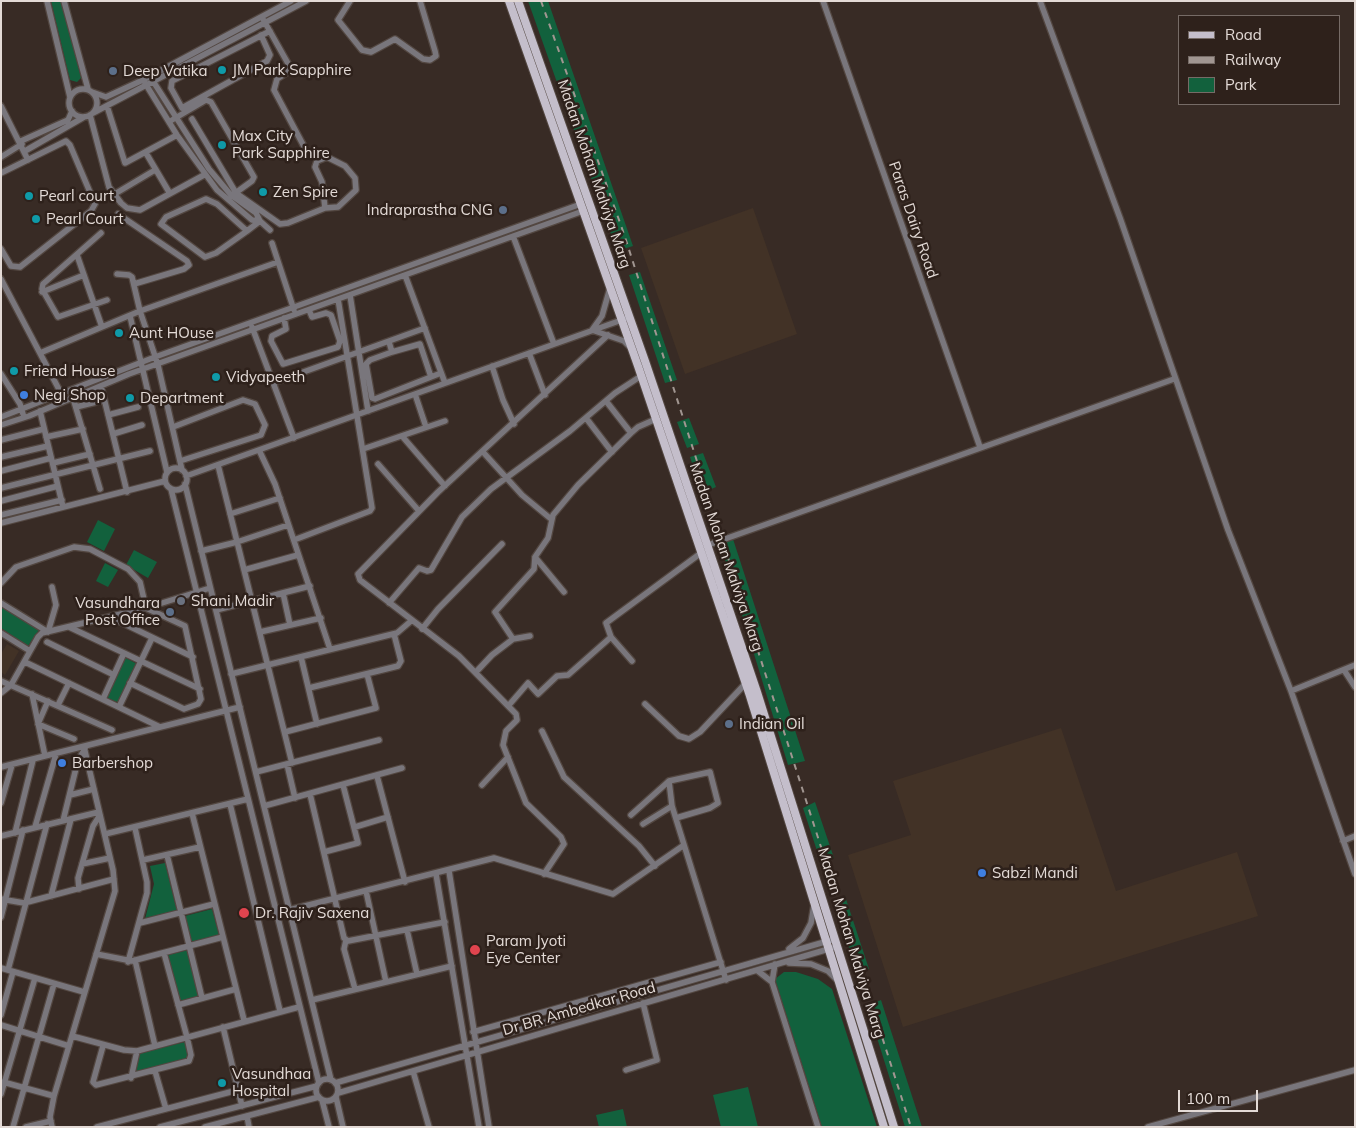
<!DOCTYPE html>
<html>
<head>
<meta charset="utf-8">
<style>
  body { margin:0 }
  #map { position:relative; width:1356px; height:1128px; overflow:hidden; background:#382b25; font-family:Mulish,sans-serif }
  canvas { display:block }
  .frame { position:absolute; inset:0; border:2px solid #e3dad6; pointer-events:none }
  .legend { position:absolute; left:1178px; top:15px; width:162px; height:90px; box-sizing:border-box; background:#2e211b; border:1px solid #766b66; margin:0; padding:6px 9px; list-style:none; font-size:15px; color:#e3dad6 }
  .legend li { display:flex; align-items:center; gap:10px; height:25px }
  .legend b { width:25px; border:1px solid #766b66 }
  .scale { position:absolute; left:1178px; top:1090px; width:80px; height:22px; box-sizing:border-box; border:2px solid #e3dad6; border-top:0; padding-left:6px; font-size:15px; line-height:18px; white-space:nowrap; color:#e3dad6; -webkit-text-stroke:4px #2e211b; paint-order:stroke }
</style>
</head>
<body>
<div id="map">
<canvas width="1356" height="1128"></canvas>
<div class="frame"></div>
<ul class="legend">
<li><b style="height:6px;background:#c4becb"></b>Road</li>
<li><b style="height:6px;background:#a19691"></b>Railway</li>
<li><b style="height:14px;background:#12613d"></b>Park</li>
</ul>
<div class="scale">100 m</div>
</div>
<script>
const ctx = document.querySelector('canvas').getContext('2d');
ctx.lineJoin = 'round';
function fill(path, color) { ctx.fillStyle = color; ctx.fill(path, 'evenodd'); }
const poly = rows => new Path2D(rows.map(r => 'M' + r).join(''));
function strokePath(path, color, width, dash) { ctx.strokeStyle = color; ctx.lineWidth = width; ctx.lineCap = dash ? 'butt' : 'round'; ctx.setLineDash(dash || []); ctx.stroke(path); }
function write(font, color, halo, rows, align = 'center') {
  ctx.font = font + ' Mulish,sans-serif'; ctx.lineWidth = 5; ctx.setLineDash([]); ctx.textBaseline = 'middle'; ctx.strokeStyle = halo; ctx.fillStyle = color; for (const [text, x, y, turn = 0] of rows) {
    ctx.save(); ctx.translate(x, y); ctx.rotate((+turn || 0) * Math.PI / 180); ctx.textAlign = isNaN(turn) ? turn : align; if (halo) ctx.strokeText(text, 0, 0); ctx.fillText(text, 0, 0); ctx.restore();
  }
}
fill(poly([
  [753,208,797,334,685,374,641,248],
  [7,644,19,651,5,675,1,672,1,654],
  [1061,728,1116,891,1237,852,1258,916,903,1027,848,855,911,835,893,781]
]), '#423226');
fill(poly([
  [51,1,62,1,81,78,77,82,70,80],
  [528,1,548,1,633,246,617,251],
  [640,272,677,380,665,383,629,275],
  [689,418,699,444,687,448,677,422],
  [703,453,716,487,702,493,690,457],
  [98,520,115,529,104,551,87,542],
  [733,539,805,761,788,765,720,543],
  [134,550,157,562,148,578,126,565],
  [105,563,118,570,108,587,96,581],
  [1,604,39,630,28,646,1,628],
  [124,657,137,664,120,703,106,698],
  [815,802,834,858,826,861,820,860,803,808],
  [165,863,177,911,145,919,154,884,150,866],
  [845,896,869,969,857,973,834,901],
  [212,909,219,935,192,942,185,916],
  [188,950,200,996,180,1001,168,955],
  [784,972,796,972,818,979,832,989,877,1127,822,1127,775,979],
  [881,1000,922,1127,905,1127,867,1006],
  [185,1042,190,1060,135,1075,140,1053],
  [748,1087,758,1127,721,1127,713,1095],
  [623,1109,627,1127,599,1127,596,1115]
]), '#12613d');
const minor = poly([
  [47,1,70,97],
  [64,1,88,89],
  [350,1,338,20,362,50,371,52,395,39,423,59,430,60,436,56,435,51,420,1],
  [823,1,980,447],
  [1040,1,1120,218,1228,530,1291,691,1355,874],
  [263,19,290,67,288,72,277,79,274,90,308,154],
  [261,35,270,55,267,61,182,108,171,88,172,81,270,31],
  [151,78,209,169,231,195,256,213,260,221,270,230],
  [145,83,177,135,217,190,252,220,260,221],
  '69 103a14 14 0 1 1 28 0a14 14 0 1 1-28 0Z',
  [92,92,106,97,143,80,291,1],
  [1,106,28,160],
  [107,106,125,163,177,135],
  [93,113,306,1],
  [90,115,109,187,121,203,127,208,140,210,204,175],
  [192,119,236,193,280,224,288,223,325,208,322,182,315,167,317,161,327,157,345,166,355,178,356,190,338,207,325,208],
  [172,120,206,100,211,102,254,177,252,181,234,194],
  [21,141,68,120,72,111],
  [25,151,84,117],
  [146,153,169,192],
  [1,157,22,144],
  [1,173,66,141,70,145,95,204,91,211,20,267,11,266,1,249],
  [113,195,155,170],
  [118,214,187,261,189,265,184,269,134,284],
  [247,231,217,204,206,199,166,217,161,224,205,257,216,253,247,231,260,221],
  [101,233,43,284,42,289,58,317,107,300],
  [513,236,554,344],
  [272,243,294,310],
  [77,255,102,327],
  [117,274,129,275,132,277,140,311,158,365,182,470],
  [405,275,445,383],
  [1,279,63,397],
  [610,288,602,316,592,330,624,341,630,347],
  [42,292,84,275],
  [350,295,368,411],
  [130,316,167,472],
  [284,318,286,329,272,336,271,341,283,364,338,347,340,341,331,315,326,313,312,317,309,310],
  [252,327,294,438],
  [389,342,392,352,420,344,431,377],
  [392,352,370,360,366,364,372,398,375,399,441,373],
  [40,353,140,311,278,262],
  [529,353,545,395],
  [492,366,503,400,514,424],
  [1,374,20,404,23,414],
  [273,383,425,328],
  [101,386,127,492],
  [415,394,426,427],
  [73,398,100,489],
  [606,401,631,433],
  [76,407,104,400],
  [40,411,63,507],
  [108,415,138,407],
  [1,417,155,357,581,204],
  [586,418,612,452],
  [1,425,29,416,129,374,583,211],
  [173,427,243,400,255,404,265,425,261,435,180,461],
  [113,434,142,425],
  [402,436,445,486],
  [46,437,83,429],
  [1,440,44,429],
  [363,449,445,421],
  [259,450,275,484,330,649],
  [483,452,522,495,551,519],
  [1,457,48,446],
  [53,463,90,454],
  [378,464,419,511],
  [218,465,292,763],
  '165 479a11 11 0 1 1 22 0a11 11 0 1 1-22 0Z',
  [1,471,51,458],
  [186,476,630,317],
  [185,484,331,1080],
  [1,488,150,451],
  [171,489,319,1083],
  [1,501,58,486],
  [230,514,280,498],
  [1,515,62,500],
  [1,523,165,481],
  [294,540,370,511,372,508,338,299],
  [708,545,1174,379],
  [201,551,237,542,288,525],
  [535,557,564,592],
  [244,570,298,555],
  [1,583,16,567,74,547,90,549,128,569,140,582,146,608,185,626,201,699,198,704,184,709,130,683],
  [283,593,290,625],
  [1,603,48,632,56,605,52,587],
  [389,603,419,568,427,571,431,570,462,517,491,489,570,431,615,393,641,376],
  [216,610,310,586],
  [110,617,193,657],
  [69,627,200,689],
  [422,629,438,609,502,544],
  [260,632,321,618],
  [1,633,30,651],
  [513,639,495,612,534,569,535,557,548,538,553,515,578,485,631,433,638,427,656,419],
  [47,642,114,675],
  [301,657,317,724],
  [632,661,611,637,606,623,701,553],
  [25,662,160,727],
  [1344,670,1355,687],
  [476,672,492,655,513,639,530,636],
  [231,674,397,633,411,621],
  [1,681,112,730],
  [309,688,398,666,401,661,394,634],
  [1291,691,1355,665],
  [1,693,11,685,38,637,42,633,146,608,210,588],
  [32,694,45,756],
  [103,699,124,653],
  [48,701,38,724,74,739],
  [645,704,679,736,689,739,700,732,746,683],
  [58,705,69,683],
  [509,705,528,683,538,694,557,676,568,675,611,637],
  [119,707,152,638],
  [542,731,564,777,639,846,655,866],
  [285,732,376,708,367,674],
  [287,764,295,798],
  [1,767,240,707],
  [256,772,379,740],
  [377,776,405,882],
  [669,781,672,806,726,980],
  [482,785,508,757],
  [310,794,344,938,348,941,445,922],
  [70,795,94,789],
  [1,803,12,765],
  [230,804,280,1011],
  [264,806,402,768],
  [192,813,244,1020],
  [631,815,669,781,710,772,718,803,710,808,676,818],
  [63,821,78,760,85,749],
  [643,824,672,806],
  [35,827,56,754],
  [355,827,388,817],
  [15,833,33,760],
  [105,834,248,799],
  [1,836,99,812],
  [1343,841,1355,836],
  [324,852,358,843,343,785],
  [167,855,202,998],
  [143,860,200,847],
  [82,864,110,858],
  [449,871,489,1127],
  [436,874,479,1127],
  [544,874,564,844,561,837,526,803,503,745,506,731,517,720,516,714,459,656,360,580,358,574,438,492,608,335],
  [79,889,78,878,93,826,100,815],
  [366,891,386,982],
  [51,896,71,819],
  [1,899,24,903,114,879],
  [289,910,494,858,613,894,684,845],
  [1,917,23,830],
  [140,923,214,904],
  [407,930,417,974],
  [346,940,344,949,355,989],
  [789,949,803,938,811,923,814,905],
  [96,954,132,961,223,937],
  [135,960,155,1046],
  [128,962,147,893,147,882,135,828],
  [789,963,811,964,828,971,837,980],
  [775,964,772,982,818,1127],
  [1,968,84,992],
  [8,970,47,824],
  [758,971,772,982],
  [312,1000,452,966],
  [178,1005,236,989],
  [1,1015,13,972],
  [1,1025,69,1046],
  [223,1027,242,1106],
  [473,1032,721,962],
  [72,1036,124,1050,137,1051,299,1007],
  [103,1046,93,1082,96,1085,189,1061,191,1055,187,1037,164,953],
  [626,1070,657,1060,643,1003],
  [155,1071,166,1109],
  [413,1071,429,1127],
  [131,1078,137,1051],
  '316 1090a11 11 0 1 1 22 0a11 11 0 1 1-22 0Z',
  [3,1082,54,1096],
  [335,1083,835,939],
  [338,1093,832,948],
  [1,1094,35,978],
  [336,1097,343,1127],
  [322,1100,329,1127],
  [247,1116,249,1127],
  [13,1127,54,984],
  [26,1127,51,1121],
  [52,1127,50,1117,54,1096,115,891,113,870,84,747],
  [97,1127,238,1090],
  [160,1127,317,1086],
  [205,1127,319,1097],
  [1148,1127,1355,1070]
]);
const major = poly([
  [509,1,638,366,750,696,884,1127],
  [518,1,645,361,757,692,894,1127]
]);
strokePath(minor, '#534741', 8);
strokePath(major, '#534741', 10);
strokePath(minor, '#79767c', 5.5);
strokePath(major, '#c4becb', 8);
strokePath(poly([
  [541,1,624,234,911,1127]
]), '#a19691', 2, [6, 6]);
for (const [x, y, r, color] of [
  [222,70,5,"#0f9aa8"],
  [113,71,5,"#5c6f8a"],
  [222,145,5,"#0f9aa8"],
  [263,192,5,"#0f9aa8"],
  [29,196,5,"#0f9aa8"],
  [503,210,5,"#5c6f8a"],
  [36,219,5,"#0f9aa8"],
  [119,333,5,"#0f9aa8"],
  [14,371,5,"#0f9aa8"],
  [216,377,5,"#0f9aa8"],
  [24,395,5,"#3f7fe0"],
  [130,398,5,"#0f9aa8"],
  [181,601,5,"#6b7280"],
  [170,612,5,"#5c6f8a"],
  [729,724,5,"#5c6f8a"],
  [62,763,5,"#3f7fe0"],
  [982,873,5,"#3f7fe0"],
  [244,913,6,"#e0444e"],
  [475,950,6,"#e0444e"],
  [222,1083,5,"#0f9aa8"]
]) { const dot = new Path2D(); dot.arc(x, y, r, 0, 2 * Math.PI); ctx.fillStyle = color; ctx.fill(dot); strokePath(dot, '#2e211b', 2); }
write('15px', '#e3dad6', '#2e211b', [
  ["JM Park Sapphire",232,70],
  ["Deep Vatika",123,71],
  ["Max City",232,136],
  ["Park Sapphire",232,153],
  ["Zen Spire",273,192],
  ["Pearl court",39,196],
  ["Indraprastha CNG",493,210,"right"],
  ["Pearl Court",46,219],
  ["Aunt HOuse",129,333],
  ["Friend House",24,371],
  ["Vidyapeeth",226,377],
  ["Negi Shop",34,395],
  ["Department",140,398],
  ["Shani Madir",191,601],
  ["Vasundhara",160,603,"right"],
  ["Post Office",160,620,"right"],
  ["Indian Oil",739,724],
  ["Barbershop",72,763],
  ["Sabzi Mandi",992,873],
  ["Dr. Rajiv Saxena",255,913],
  ["Param Jyoti",486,941],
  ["Eye Center",486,958],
  ["Vasundhaa",232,1074],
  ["Hospital",232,1091]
], 'left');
write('15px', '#e3dad6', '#2e211b', [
  ["Madan Mohan Malviya Marg",594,174,71],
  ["Paras Dairy Road",913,220,71],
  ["Madan Mohan Malviya Marg",726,557,71],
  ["Madan Mohan Malviya Marg",851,943,73],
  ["Dr BR Ambedkar Road",579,1009,-16]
]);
</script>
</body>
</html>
